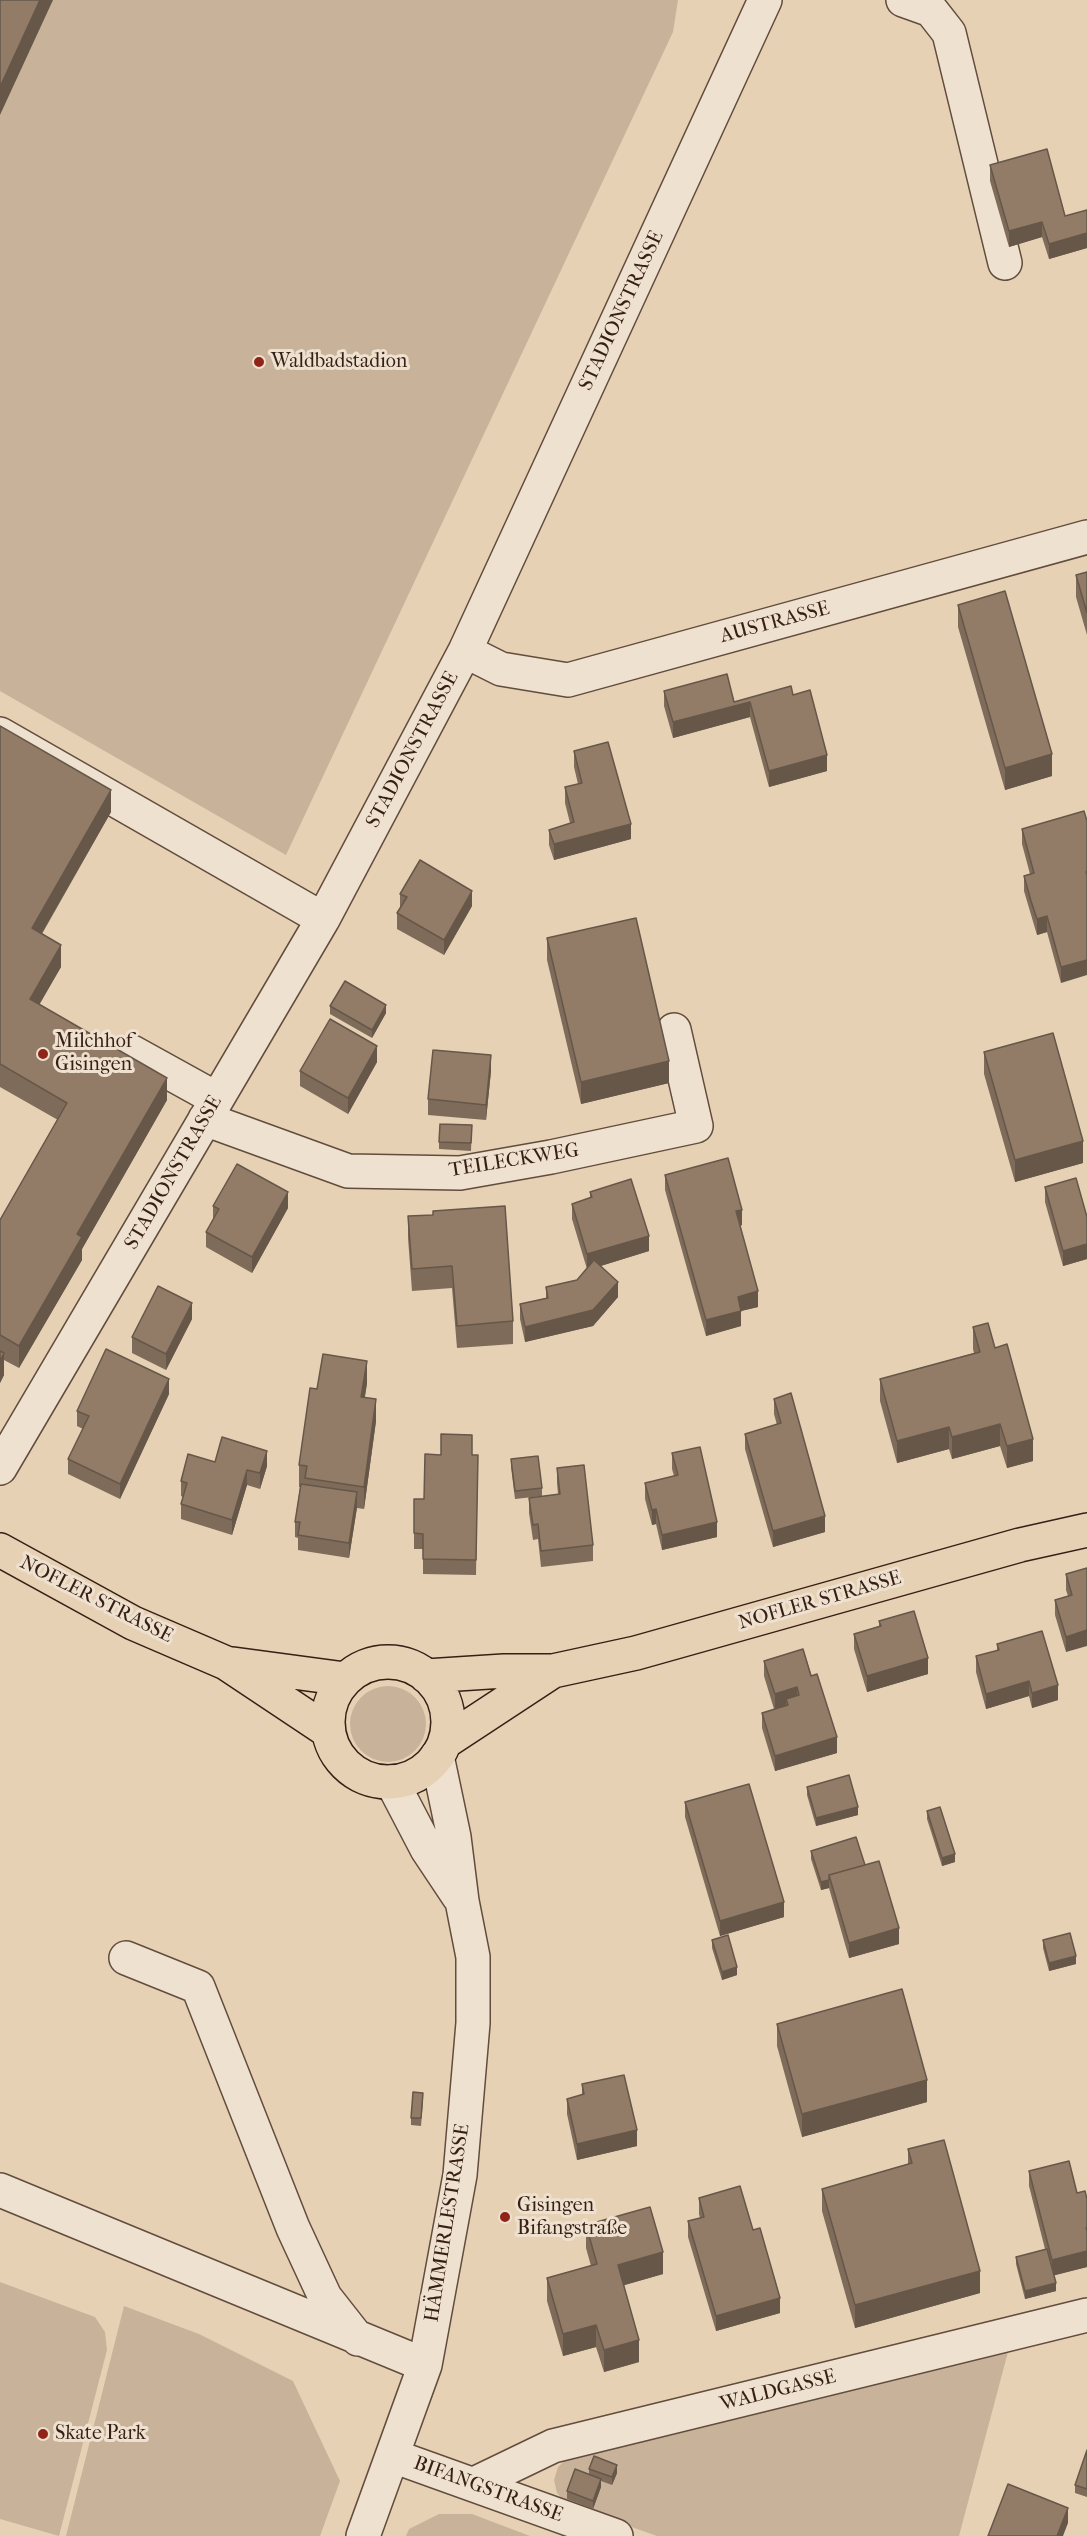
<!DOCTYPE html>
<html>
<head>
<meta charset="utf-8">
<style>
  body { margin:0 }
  canvas { display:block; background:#e6d1b5 }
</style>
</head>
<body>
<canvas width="1087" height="2536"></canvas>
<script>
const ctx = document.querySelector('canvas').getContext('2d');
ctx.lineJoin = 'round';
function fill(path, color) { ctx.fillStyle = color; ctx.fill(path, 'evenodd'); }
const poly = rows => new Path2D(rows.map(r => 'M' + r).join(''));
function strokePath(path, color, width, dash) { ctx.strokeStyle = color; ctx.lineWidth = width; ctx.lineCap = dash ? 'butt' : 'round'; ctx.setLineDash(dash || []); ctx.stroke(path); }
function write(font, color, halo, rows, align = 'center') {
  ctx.font = font + ' "IM FELL French Canon",serif'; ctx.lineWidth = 6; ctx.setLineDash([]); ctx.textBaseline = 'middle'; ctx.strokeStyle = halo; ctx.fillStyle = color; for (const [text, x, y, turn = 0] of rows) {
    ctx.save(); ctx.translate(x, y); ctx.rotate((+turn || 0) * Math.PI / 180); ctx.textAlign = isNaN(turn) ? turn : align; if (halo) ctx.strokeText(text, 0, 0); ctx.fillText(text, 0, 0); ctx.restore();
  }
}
fill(poly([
  [0,0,678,0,673,32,286,855,0,691],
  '350 1724a38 38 0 1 1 76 0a38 38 0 1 1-76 0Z',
  [0,2282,95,2317,105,2332,107,2350,59,2536,0,2519],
  [124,2306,199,2334,293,2381,340,2481,320,2536,66,2536],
  [1008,2352,959,2536,657,2536,567,2504,557,2493,554,2480,558,2467,569,2457],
  [439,2514,472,2514,530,2536,406,2536,409,2529]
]), '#c8b39a');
const minor = poly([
  [903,0,931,10,949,33,1005,263],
  [465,651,501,669,568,680,1087,537],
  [0,734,323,919],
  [132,1052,217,1099],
  [205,1119,348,1171,460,1173,551,1157,696,1126,674,1030],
  [0,1468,323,919,465,651,765,0],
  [392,1782,427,1849,459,1897],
  [126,1958,198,1987,293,2228,325,2297,358,2339],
  [0,2190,425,2365],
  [393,2456,616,2536],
  [474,2484,553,2446,1087,2315],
  [363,2536,425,2365,460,2175,473,2023,473,1957,462,1901,454,1837,437,1756]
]);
const major = poly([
  [0,1550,133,1623,226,1663,328,1731],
  '328 1722a60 60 0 1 1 120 0a60 60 0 1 1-120 0Z',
  [233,1664,345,1679],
  [426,1676,504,1671,553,1671,636,1653,1020,1545,1087,1530],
  [445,1742,553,1671]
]);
strokePath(minor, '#624c3d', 36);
strokePath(major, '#361f15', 36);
strokePath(minor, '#efe1cf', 33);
strokePath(major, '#e6d1b5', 33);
fill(poly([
  [990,165,1065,216,1087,211,1087,248,1049,259,1042,237,1009,247,990,181],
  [1087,572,1087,635,1076,597,1076,575],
  [958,605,1052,776,1005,790,958,627],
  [664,691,734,702,793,695,827,771,769,787,750,717,673,738,664,706],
  [0,726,111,812,42,934,61,967,39,1004,167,1100,82,1249,82,1260,19,1368,4,1360,4,1375,0,1383,0,1220,58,1120,0,1087],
  [574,751,631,839,554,860,549,845,549,830,570,823,565,803,565,787,578,784,574,767],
  [1084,811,1061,983,1047,932,1037,935,1024,891,1024,876,1030,874,1022,844,1022,829],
  [400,894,472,906,444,955,397,929,397,913,400,908],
  [547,938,669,1083,581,1104,547,960],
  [330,1006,386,1013,372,1038,330,1014],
  [984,1052,1083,1163,1015,1182,984,1074],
  [377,1062,348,1114,300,1086,300,1071],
  [491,1071,486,1120,428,1115,428,1099],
  [472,1125,471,1151,439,1149,439,1142],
  [665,1175,742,1225,740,1226,758,1307,741,1311,741,1326,706,1336,665,1190],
  [1045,1187,1087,1217,1087,1259,1063,1266,1045,1202],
  [590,1192,649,1251,601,1266,618,1297,593,1326,525,1342,520,1319,520,1304,546,1298,546,1287,577,1280,587,1269,572,1219,572,1204,590,1198],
  [213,1206,288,1208,252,1273,206,1247,206,1232,213,1219],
  [408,1216,513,1321,513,1344,457,1348,452,1288,412,1291,408,1238],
  [192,1319,166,1370,132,1353,132,1337],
  [973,1327,995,1348,1033,1461,1007,1468,1000,1446,952,1459,949,1449,897,1463,880,1401,880,1379,974,1353,973,1349],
  [367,1383,365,1397,376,1421,364,1509,357,1508,349,1558,298,1550,298,1538,295,1537,295,1522,300,1487,299,1487,299,1465,317,1389],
  [169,1394,120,1499,68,1474,68,1459,83,1429,77,1426,77,1411],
  [774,1399,825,1532,773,1547,745,1449,745,1434,777,1425,774,1414],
  [672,1453,717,1537,662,1550,656,1524,652,1525,645,1499,645,1483,674,1476,672,1469],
  [441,1455,478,1455,476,1575,423,1574,423,1549,414,1549,414,1533,424,1499],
  [511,1459,542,1488,542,1496,515,1499,511,1467],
  [215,1462,267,1466,260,1489,247,1485,232,1535,181,1519,181,1504,183,1497,181,1496,181,1481],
  [557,1468,593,1545,593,1561,541,1567,538,1539,533,1540,529,1513,529,1498,558,1494,557,1483],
  [1087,1568,1066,1652,1055,1615,1055,1600,1068,1596,1066,1590,1066,1574],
  [879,1621,928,1674,867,1692,854,1649,854,1634,879,1626],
  [997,1644,1058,1700,1032,1708,1029,1696,986,1709,976,1672,976,1656,997,1651],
  [803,1649,837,1753,775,1771,762,1728,762,1713,774,1709,764,1676,764,1661],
  [807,1787,858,1815,816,1826,807,1795],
  [685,1802,784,1917,720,1936,685,1817],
  [927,1811,955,1862,942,1866,927,1819],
  [811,1851,865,1865,899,1944,849,1958,829,1888,821,1890,811,1859],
  [712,1940,737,1975,722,1980,712,1948],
  [1043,1940,1076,1964,1049,1971,1043,1948],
  [777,2024,927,2102,802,2137,777,2046],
  [582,2084,637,2146,577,2160,567,2114,567,2099,582,2095],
  [423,2101,421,2126,411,2125,411,2118],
  [908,2149,980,2293,855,2328,822,2211,822,2189,908,2164],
  [1029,2171,1087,2199,1087,2267,1054,2275,1056,2291,1025,2299,1016,2264,1016,2257,1045,2249,1029,2186],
  [699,2198,753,2230,780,2313,716,2331,688,2237,688,2221,700,2218,699,2214],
  [586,2225,663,2274,624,2285,639,2362,604,2372,596,2347,563,2356,547,2301,547,2278,591,2266,586,2248],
  [1087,2450,1087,2497,1075,2493,1075,2485],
  [589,2469,617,2473,612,2485,601,2481,601,2487,593,2509,567,2499,567,2491,589,2475]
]), '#7e6b59');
fill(poly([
  [40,0,53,0,0,115,0,87],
  [1042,222,1042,237,1009,247,1009,231],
  [1087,233,1087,248,1049,259,1049,244],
  [750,702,750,717,673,738,673,722],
  [1052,754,1052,776,1005,790,1005,768],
  [827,755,827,771,769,787,769,771],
  [111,790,111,812,32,950,32,928],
  [631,824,631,839,554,860,554,844],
  [472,891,472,906,444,955,444,940],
  [1047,916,1047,932,1037,935,1037,919],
  [61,945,61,967,30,1021,30,999],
  [1087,960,1087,975,1061,983,1061,967],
  [386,1005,386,1013,372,1038,372,1030],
  [377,1046,377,1062,348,1114,348,1098],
  [491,1055,491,1071,486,1120,486,1105],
  [669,1061,669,1083,581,1104,581,1082],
  [167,1078,167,1100,82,1249,82,1260,19,1368,19,1346,77,1234],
  [1083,1141,1083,1163,1015,1182,1015,1160],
  [288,1192,288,1208,252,1273,252,1257],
  [742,1210,742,1225,736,1227,736,1211],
  [649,1236,649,1251,587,1270,587,1254],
  [1087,1244,1087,1259,1063,1266,1063,1251],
  [618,1282,618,1297,593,1326,525,1342,525,1327],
  [758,1291,758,1307,741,1311,741,1326,706,1336,706,1320,738,1297],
  [192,1303,192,1319,166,1370,166,1354],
  [4,1353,4,1375,0,1383,0,1361],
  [367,1361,367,1383,361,1419,361,1397],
  [169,1379,169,1394,120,1499,120,1484],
  [376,1399,376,1421,364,1509,364,1487],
  [1000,1424,1000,1446,952,1459,952,1437],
  [949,1427,949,1449,897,1463,897,1441],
  [1033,1439,1033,1461,1007,1468,1007,1446],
  [267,1451,267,1466,260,1489,260,1473],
  [247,1470,247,1485,232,1535,232,1520],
  [357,1492,357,1507,349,1558,349,1543],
  [656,1509,656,1524,652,1525,652,1510],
  [825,1516,825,1532,773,1547,773,1531],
  [717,1522,717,1537,662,1550,662,1535],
  [1087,1630,1087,1646,1066,1652,1066,1637],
  [928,1658,928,1674,867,1692,867,1676],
  [1029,1681,1029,1696,986,1709,986,1694],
  [1058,1685,1058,1700,1032,1708,1032,1693],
  [797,1687,797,1703,786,1699,786,1706,775,1710,775,1694],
  [837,1737,837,1753,775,1771,775,1756],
  [858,1807,858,1815,816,1826,816,1818],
  [955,1854,955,1862,942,1866,942,1858],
  [829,1880,829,1888,821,1890,821,1882],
  [784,1902,784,1917,720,1936,720,1921],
  [899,1928,899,1944,849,1958,849,1943],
  [1076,1956,1076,1964,1049,1971,1049,1963],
  [737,1967,737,1975,722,1980,722,1972],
  [927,2080,927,2102,802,2137,802,2114],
  [637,2130,637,2146,577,2160,577,2144],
  [1087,2251,1087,2267,1052,2276,1052,2260],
  [663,2252,663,2274,618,2287,618,2265],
  [980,2271,980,2293,855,2328,855,2305],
  [1056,2283,1056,2291,1025,2299,1025,2291],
  [780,2298,780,2313,716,2331,716,2316],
  [596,2325,596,2347,563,2356,563,2334],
  [639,2340,639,2362,604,2372,604,2350],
  [617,2465,617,2473,612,2485,612,2477],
  [601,2479,601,2487,593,2509,593,2501],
  [1068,2508,1068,2523,1063,2536,1057,2536]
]), '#665749');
const building = poly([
  [0,0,40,0,0,87,0,0],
  [1047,149,1065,216,1087,210,1087,233,1049,244,1042,222,1009,231,990,165,1047,149],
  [1087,572,1087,613,1076,575,1087,572],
  [1005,591,1052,754,1005,768,958,605,1005,591],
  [727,674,734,702,791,686,793,695,810,690,827,755,769,771,750,702,673,722,664,691,727,674],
  [0,726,111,790,32,928,61,945,30,999,167,1078,77,1234,82,1237,19,1346,0,1335,0,1220,67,1103,0,1064,0,726],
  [608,742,631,824,554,844,549,830,574,822,565,787,582,783,574,751,608,742],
  [1084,811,1087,821,1087,871,1086,872,1087,875,1087,960,1061,967,1047,916,1037,919,1031,901,1024,876,1034,873,1022,829,1084,811],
  [420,860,472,891,444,940,397,913,407,897,400,894,420,860],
  [636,918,669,1061,581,1082,547,938,636,918],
  [345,981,386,1005,372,1030,330,1006,345,981],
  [330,1019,377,1046,348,1098,300,1071,330,1019],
  [1053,1033,1083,1141,1015,1160,984,1052,1053,1033],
  [433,1050,491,1055,486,1105,428,1099,433,1050],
  [440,1124,472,1125,471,1143,439,1142,440,1124],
  [728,1158,742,1210,736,1211,758,1291,738,1297,741,1311,706,1320,665,1175,728,1158],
  [237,1164,288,1192,252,1257,206,1232,219,1209,213,1206,237,1164],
  [1076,1178,1087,1217,1087,1244,1063,1251,1045,1187,1076,1178],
  [631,1179,649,1236,587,1254,572,1204,592,1197,590,1192,631,1179],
  [505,1206,513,1321,457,1326,452,1266,412,1269,408,1216,433,1215,433,1211,505,1206],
  [594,1260,618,1282,593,1310,525,1327,520,1304,548,1298,546,1287,577,1280,594,1260],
  [158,1286,192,1303,166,1354,132,1337,158,1286],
  [988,1323,995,1348,1007,1344,1033,1439,1007,1446,1000,1424,952,1437,949,1427,897,1441,880,1379,980,1352,973,1327,988,1323],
  [106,1349,169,1379,120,1484,68,1459,89,1416,77,1411,106,1349],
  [0,1351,4,1353,0,1361,0,1351],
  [323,1354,367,1361,361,1397,376,1399,364,1487,305,1478,307,1466,299,1465,310,1388,317,1389,323,1354],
  [791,1393,825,1516,773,1531,745,1434,781,1423,774,1399,791,1393],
  [441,1434,472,1435,472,1455,478,1455,476,1560,423,1559,423,1534,414,1533,414,1499,424,1499,425,1454,441,1455,441,1434],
  [222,1437,267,1451,260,1473,247,1470,232,1520,181,1504,187,1483,181,1481,188,1454,215,1462,222,1437],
  [700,1447,717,1522,662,1535,656,1509,652,1510,645,1483,678,1475,672,1453,700,1447],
  [538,1456,542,1488,515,1491,511,1459,538,1456],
  [584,1465,593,1545,541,1551,538,1524,533,1525,529,1498,560,1494,557,1468,584,1465],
  [301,1484,357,1492,349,1543,298,1535,300,1522,295,1522,301,1484],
  [1087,1568,1087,1630,1066,1637,1055,1600,1072,1595,1066,1574,1087,1568],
  [914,1611,928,1658,867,1676,854,1634,881,1626,879,1621,914,1611],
  [1042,1631,1058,1685,1032,1693,1029,1681,986,1694,976,1656,999,1650,997,1644,1042,1631],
  [803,1649,811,1676,817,1674,837,1737,775,1756,762,1713,788,1705,786,1699,799,1695,797,1687,775,1694,764,1661,803,1649],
  [849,1775,858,1807,816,1818,807,1787,849,1775],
  [749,1784,784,1902,720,1921,685,1802,749,1784],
  [940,1807,955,1854,942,1858,927,1811,940,1807],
  [856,1837,865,1865,829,1875,829,1880,821,1882,811,1851,856,1837],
  [879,1861,899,1928,849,1943,829,1875,879,1861],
  [1070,1933,1076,1956,1049,1963,1043,1940,1070,1933],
  [728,1935,737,1967,722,1972,712,1940,728,1935],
  [902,1989,927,2080,802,2114,777,2024,902,1989],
  [624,2075,637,2130,577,2144,567,2099,584,2094,582,2084,624,2075],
  [413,2092,423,2093,421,2118,411,2118,413,2092],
  [944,2140,980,2271,855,2305,822,2189,912,2163,908,2149,944,2140],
  [1069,2161,1077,2193,1085,2191,1087,2199,1087,2227,1086,2228,1087,2231,1087,2251,1052,2260,1029,2171,1069,2161],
  [740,2186,753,2230,760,2228,780,2298,716,2316,688,2221,704,2217,699,2198,740,2186],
  [650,2207,663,2252,618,2265,639,2340,604,2350,596,2325,563,2334,547,2278,597,2264,586,2225,650,2207],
  [1047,2249,1056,2283,1025,2291,1016,2257,1047,2249],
  [1087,2450,1087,2489,1075,2485,1087,2450],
  [594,2456,617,2465,612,2477,589,2469,594,2456],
  [575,2469,601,2479,593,2501,567,2491,575,2469],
  [1008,2484,1068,2508,1057,2536,988,2536,1008,2484]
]);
fill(building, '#927c68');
strokePath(building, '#665749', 1.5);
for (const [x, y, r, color] of [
  [259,362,6,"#8f2418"],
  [43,1054,6,"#8f2418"],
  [505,2217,6,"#8f2418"],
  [43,2434,6,"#8f2418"]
]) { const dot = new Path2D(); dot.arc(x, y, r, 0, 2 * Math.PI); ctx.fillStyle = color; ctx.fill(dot); strokePath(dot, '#efe1cf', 2); }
write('20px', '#361f15', '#efe1cf', [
  ["STADIONSTRASSE",622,311,-65],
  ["AUSTRASSE",775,623,-15],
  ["STADIONSTRASSE",413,750,-62],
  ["TEILECKWEG",514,1161,-9],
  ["STADIONSTRASSE",174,1173,-60],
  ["NOFLER STRASSE",96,1600,27],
  ["NOFLER STRASSE",820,1601,-16],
  ["HÄMMERLESTRASSE",448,2223,-81],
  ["WALDGASSE",778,2391,-14],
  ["BIFANGSTRASSE",488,2490,20]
]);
write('20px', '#361f15', '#efe1cf', [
  ["Waldbadstadion",271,362],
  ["Milchhof",55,1042],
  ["Gisingen",55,1065],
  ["Gisingen",517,2206],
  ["Bifangstraße",517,2229],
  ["Skate Park",55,2434]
], 'left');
</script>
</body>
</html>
